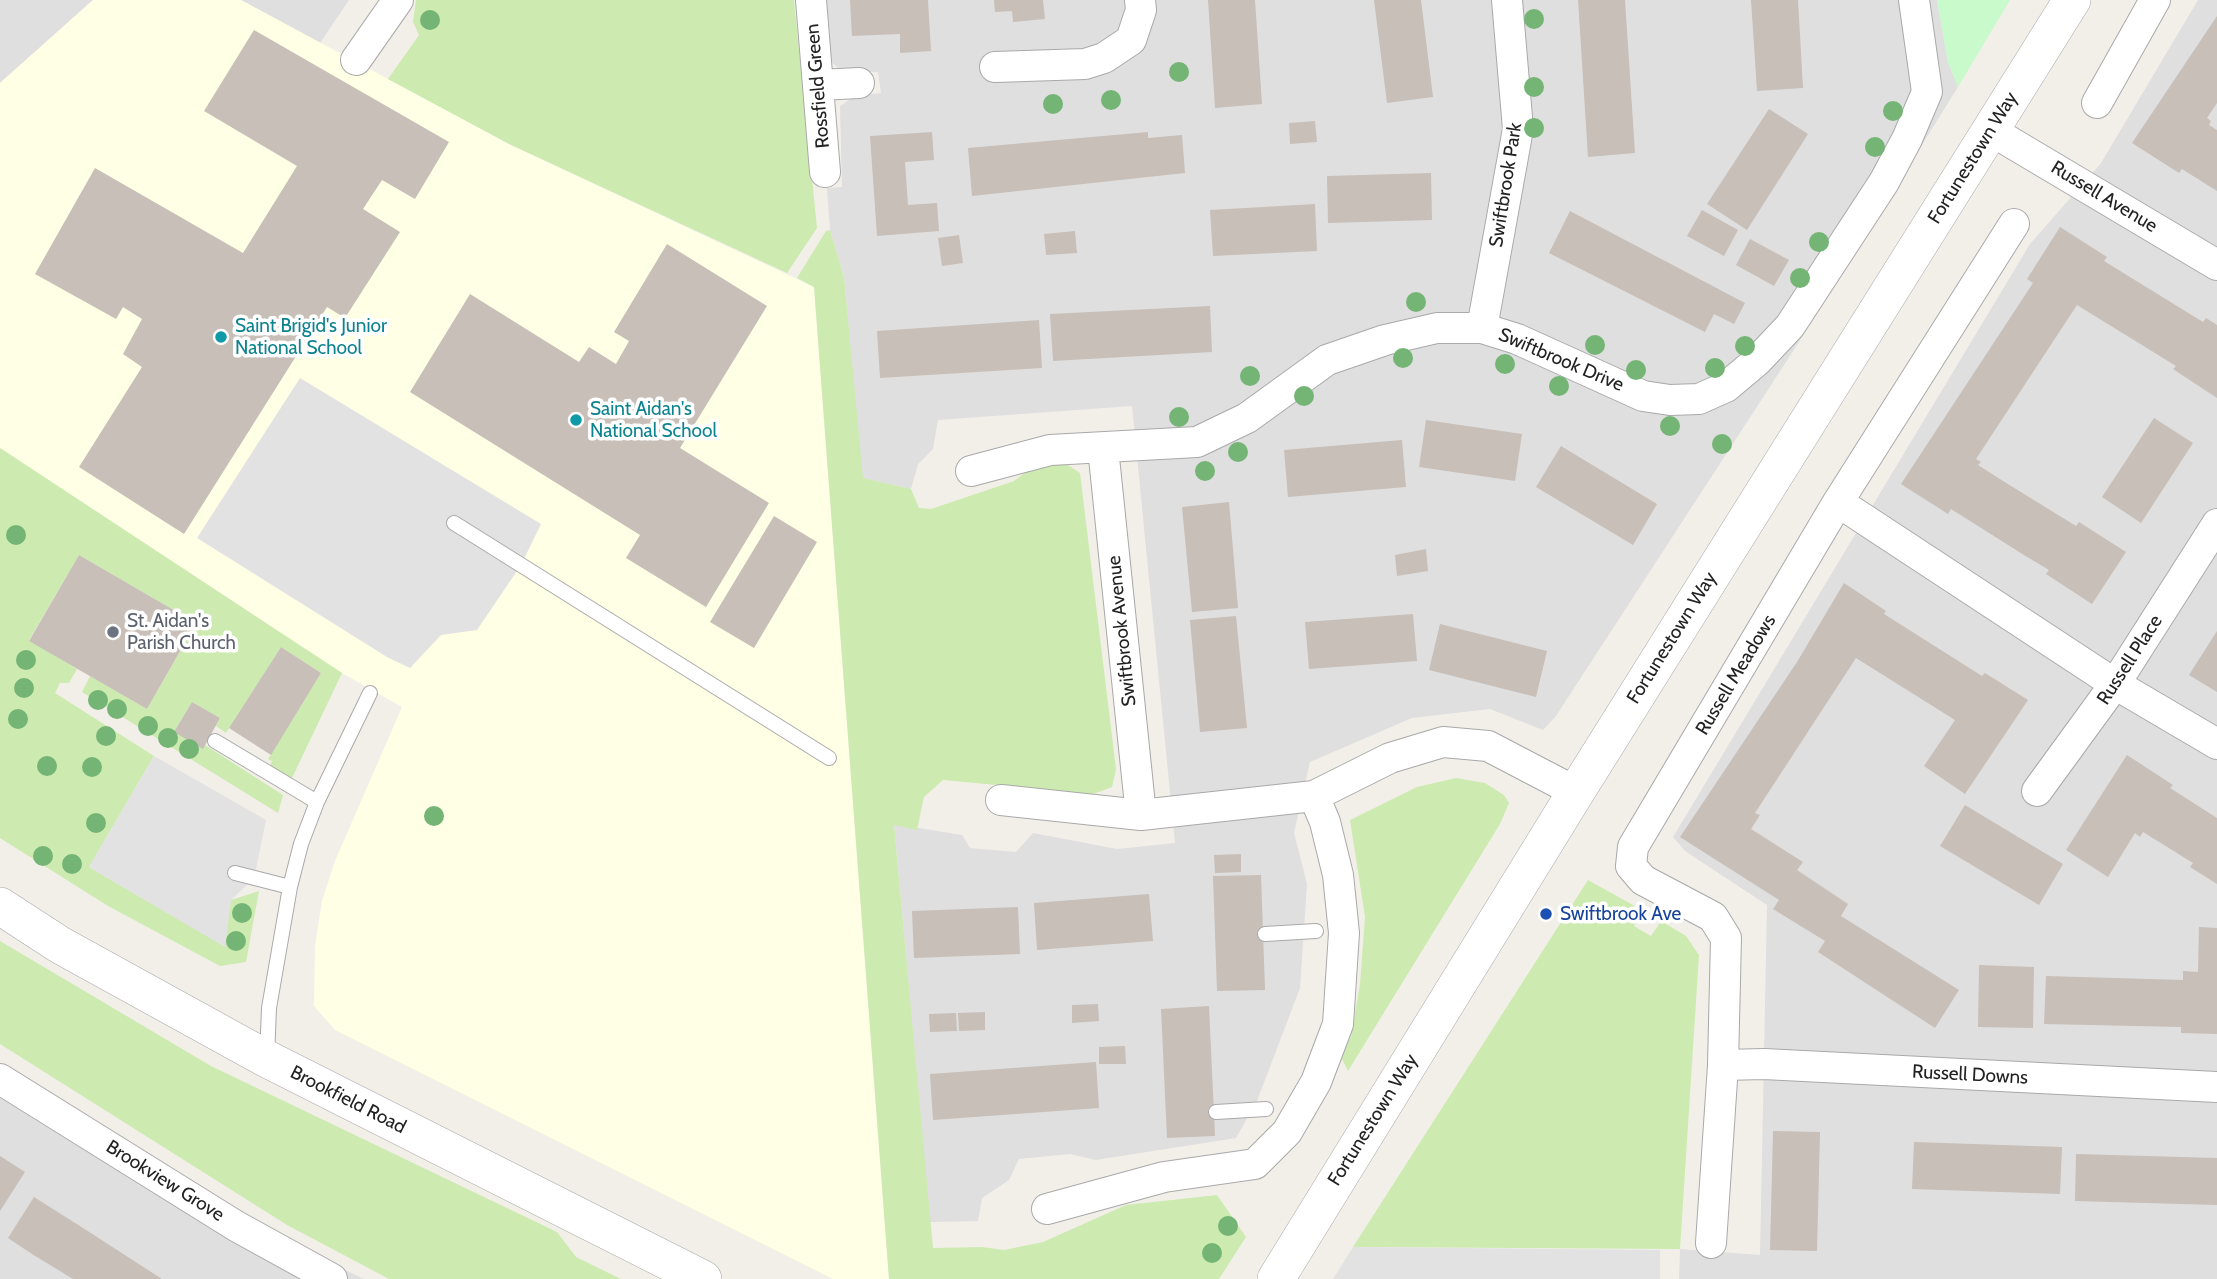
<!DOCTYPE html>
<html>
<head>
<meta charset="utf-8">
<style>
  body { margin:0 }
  canvas { display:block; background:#f2efe9 }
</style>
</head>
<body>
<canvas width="2217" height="1279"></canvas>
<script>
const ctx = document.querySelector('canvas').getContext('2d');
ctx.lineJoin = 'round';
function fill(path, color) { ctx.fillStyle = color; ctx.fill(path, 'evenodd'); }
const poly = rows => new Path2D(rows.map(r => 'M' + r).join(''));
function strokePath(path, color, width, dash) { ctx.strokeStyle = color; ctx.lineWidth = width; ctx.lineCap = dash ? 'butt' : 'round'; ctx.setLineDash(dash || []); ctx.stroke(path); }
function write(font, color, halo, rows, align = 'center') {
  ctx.font = font + ' Cabin,sans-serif'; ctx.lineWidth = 7; ctx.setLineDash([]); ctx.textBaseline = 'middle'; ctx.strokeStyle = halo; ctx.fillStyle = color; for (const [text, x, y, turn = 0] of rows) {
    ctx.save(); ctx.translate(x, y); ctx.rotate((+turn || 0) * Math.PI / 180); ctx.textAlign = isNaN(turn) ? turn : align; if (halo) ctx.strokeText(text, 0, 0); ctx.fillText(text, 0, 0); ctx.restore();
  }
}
fill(poly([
  [0,0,93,0,0,83],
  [241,0,349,0,320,43],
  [824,0,1937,0,1948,62,1958,87,1799,342,1556,716,1543,730,1490,709,1412,718,1310,762,1294,833,1307,884,1300,988,1257,1101,1236,1138,1096,1160,1070,1154,1019,1159,1009,1180,982,1198,978,1221,930,1222,894,824,962,835,970,848,1016,852,1033,833,1117,849,1175,843,1132,406,938,420,933,449,918,464,911,489,862,478,844,277,830,230,827,188,842,187,840,106,855,96,881,93,878,72,842,72,831,61],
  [2198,0,2217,0,2217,1279,1679,1279,1680,1249,1760,1255,1767,905,1685,851,1673,837,2030,244,2101,163],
  [0,1069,256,1228,364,1279,0,1279]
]), '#e0dfdf');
fill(poly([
  [93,0,241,0,509,144,814,287,889,1279,833,1279,335,1030,314,1006,315,946,322,901,335,861,402,707,342,673,0,448,0,83]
]), '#ffffe5');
fill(poly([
  [416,0,794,0,817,228,787,273,509,144,388,79,419,35,413,22],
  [830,230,844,277,863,478,911,489,919,508,931,509,1014,481,1035,465,1063,462,1080,473,1116,769,1112,787,1093,794,943,780,924,797,917,830,894,825,933,1248,982,1247,1004,1250,1043,1242,1126,1205,1217,1195,1246,1237,1219,1279,889,1279,814,287,797,278,826,231],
  [0,448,342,673,292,778,270,766,272,761,268,759,321,673,281,647,226,733,216,726,220,718,192,702,177,727,283,795,278,813,82,692,90,676,147,709,196,623,79,555,29,640,77,669,69,683,60,683,55,693,154,756,89,867,224,946,231,900,259,891,246,962,220,966,108,906,0,838],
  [1456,778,1485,783,1504,795,1509,803,1500,824,1348,1071,1341,1057,1351,1036,1360,984,1365,917,1350,820,1417,787],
  [1588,880,1642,910,1634,926,1651,936,1661,921,1686,936,1699,955,1680,1249,1353,1247],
  [0,941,211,1066,557,1232,576,1257,621,1279,389,1279,287,1225,0,1044]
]), '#cdebb0');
fill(poly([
  [1937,0,2010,0,1958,87,1948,62]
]), '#c8facc');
fill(poly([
  [300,378,541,524,521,565,477,630,441,635,410,668,387,657,197,538],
  [154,756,266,820,254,878,231,900,225,947,89,867],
  [1353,1247,1660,1250,1660,1279,1333,1279]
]), '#e2e2e2');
fill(poly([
  [850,0,928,0,931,51,900,53,900,34,852,36],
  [994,0,1043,0,1045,19,1013,22,1012,11,995,12],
  [1208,0,1255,0,1262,104,1215,108],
  [1374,0,1421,0,1433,97,1387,103],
  [1578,0,1625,0,1635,153,1588,157],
  [1751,0,1798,0,1803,88,1757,91],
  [2217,16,2217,103,2207,118,2211,121,2209,125,2217,130,2217,191,2182,169,2179,173,2132,143],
  [254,30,449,142,415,199,382,180,363,209,400,232,345,318,327,307,184,534,79,467,142,367,123,354,142,319,123,307,116,319,35,274,95,168,243,253,297,166,204,111],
  [1769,109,1808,134,1747,230,1707,204],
  [1315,121,1317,142,1290,144,1289,123],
  [932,132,934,160,905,162,908,205,937,203,939,231,877,236,870,136],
  [1148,132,1148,138,1182,135,1185,173,972,196,968,148],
  [1431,173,1432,220,1328,223,1327,176],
  [1315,204,1317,251,1213,256,1210,210],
  [1702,210,1738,230,1724,256,1687,236],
  [1570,211,1745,303,1734,324,1714,314,1705,332,1549,253],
  [2060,227,2107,257,2104,261,2203,322,2206,318,2217,325,2217,398,2173,369,2176,366,2077,305,1976,459,1981,462,1978,465,2003,481,2076,526,2079,522,2126,552,2092,604,2046,574,2049,570,2024,555,1951,509,1948,514,1901,484,2033,283,2027,279],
  [1075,231,1077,253,1046,255,1044,234],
  [959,235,963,263,942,266,938,238],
  [1750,239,1789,260,1774,286,1736,265],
  [667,244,767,306,680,448,769,503,706,607,626,558,640,535,410,392,470,294,579,362,589,347,616,364,629,341,614,332],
  [1210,306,1212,352,1053,361,1050,314],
  [1039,320,1042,368,880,378,877,331],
  [2154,418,2193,443,2141,523,2102,497],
  [1426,420,1522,434,1515,481,1419,467],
  [1402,440,1406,487,1288,497,1284,450],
  [1561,446,1657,504,1633,545,1536,487],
  [1229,502,1238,608,1192,612,1182,507],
  [774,516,817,542,754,648,710,622],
  [1426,549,1428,571,1397,576,1395,555],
  [79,555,196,623,147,709,29,641],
  [1844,583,1886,611,1884,614,1982,676,1985,673,2028,700,1965,794,1924,766,1955,720,1856,658,1755,813,1760,815,1751,829,1803,862,1797,870,1848,904,1841,916,1959,990,1935,1028,1818,952,1825,941,1773,909,1779,900,1680,837,1797,662],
  [1413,614,1417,661,1309,669,1305,622],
  [1236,616,1247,728,1200,732,1190,620],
  [1440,624,1547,651,1536,697,1429,670],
  [2217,631,2217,692,2189,675],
  [281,647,321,673,271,755,229,728],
  [192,702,220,718,203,749,174,732],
  [2127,755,2173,785,2170,788,2217,818,2217,884,2190,867,2193,863,2143,832,2140,837,2135,833,2108,877,2066,850],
  [1965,805,2063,864,2039,905,1940,846],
  [1241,854,1241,872,1215,873,1214,855],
  [1261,875,1265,990,1217,991,1213,876],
  [1149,894,1153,941,1037,950,1034,903],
  [1018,907,1020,954,914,958,912,911],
  [2199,927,2217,928,2217,1034,2181,1033,2181,1027,2044,1024,2046,976,2183,980,2183,971,2198,972],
  [1979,965,2034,967,2033,1028,1978,1027],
  [1098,1004,1099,1021,1072,1023,1072,1005],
  [1209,1006,1215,1136,1167,1138,1161,1009],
  [985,1012,985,1030,959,1031,958,1013],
  [956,1013,957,1031,930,1032,929,1014],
  [1125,1046,1126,1064,1099,1064,1099,1047],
  [1096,1062,1099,1108,933,1120,930,1074],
  [1773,1131,1820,1132,1817,1251,1770,1250],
  [1914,1142,2062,1147,2060,1194,1912,1189],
  [2076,1154,2217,1158,2217,1205,2075,1201],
  [0,1156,25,1172,0,1211],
  [34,1197,83,1228,162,1279,73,1279,32,1254,8,1238]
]), '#c7bfb8');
const service = poly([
  [454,523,829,758],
  [215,741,317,802],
  [235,873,290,887],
  [1265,934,1316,931],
  [267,1058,269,1008,290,887,301,844,317,802,370,693],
  [1216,1112,1266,1109]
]);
const minor = poly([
  [811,0,825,172],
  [356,60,398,0],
  [995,67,1085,64,1104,58,1131,40,1141,10,1140,0],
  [819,85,859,83],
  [2097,103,2155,0],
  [1990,130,2217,265],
  [1482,328,1518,129,1507,0],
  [1103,448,1141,815],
  [971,471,1050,450,1197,442,1247,418,1327,360,1385,340,1437,328,1482,328,1517,339,1643,396,1670,400,1699,399,1726,387,1757,361,1790,326,1884,182,1907,139,1927,92,1914,0],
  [1838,502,2115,684,2217,744],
  [2037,791,2115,684,2217,524],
  [1001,800,1141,815,1314,796,1390,758,1443,742,1488,746,1576,792],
  [1723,1065,1764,1064,2217,1087],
  [0,1079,236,1226,332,1279],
  [1047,1209,1164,1177,1255,1164,1287,1132,1316,1082,1338,1024,1344,933,1338,875,1325,822,1314,796],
  [1711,1243,1723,1065,1726,938,1713,917,1643,880,1631,866,1633,847,1838,502,2014,224]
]);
const tertiary = poly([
  [0,906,60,945,267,1059,703,1279],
  [1276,1279,1576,792,2072,0]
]);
strokePath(service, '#a9a9a9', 16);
strokePath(minor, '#a9a9a9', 32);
strokePath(tertiary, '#a9a9a9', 38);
strokePath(service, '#fff', 14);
strokePath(minor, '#fff', 30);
strokePath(tertiary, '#fff', 37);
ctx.fillStyle = '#74b475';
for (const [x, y] of [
  [1534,19],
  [430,20],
  [1179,72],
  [1534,87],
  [1111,100],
  [1053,104],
  [1893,111],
  [1534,128],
  [1875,147],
  [1819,242],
  [1800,278],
  [1416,302],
  [1595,345],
  [1745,346],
  [1403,358],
  [1505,364],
  [1715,368],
  [1636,370],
  [1250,376],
  [1559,386],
  [1304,396],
  [1179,417],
  [1670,426],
  [1722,444],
  [1238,452],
  [1205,471],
  [16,535],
  [26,660],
  [24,688],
  [98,700],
  [117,709],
  [18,719],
  [148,726],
  [106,736],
  [168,738],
  [189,749],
  [47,766],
  [92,767],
  [434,816],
  [96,823],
  [43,856],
  [72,864],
  [242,913],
  [236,941],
  [1228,1226],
  [1212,1253]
]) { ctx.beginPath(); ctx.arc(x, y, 10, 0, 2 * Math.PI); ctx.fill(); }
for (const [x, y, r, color] of [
  [221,337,7,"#0f9aa8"],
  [576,420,7,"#0f9aa8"],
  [113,632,7,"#6b7280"],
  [1546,914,7,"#1a4fb4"]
]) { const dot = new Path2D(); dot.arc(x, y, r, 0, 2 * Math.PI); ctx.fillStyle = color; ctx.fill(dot); strokePath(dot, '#fff', 2.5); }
write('19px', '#222', '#fff', [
  ["Rossfield Green",818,86,-95],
  ["Fortunestown Way",1973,158,-58],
  ["Swiftbrook Park",1506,185,-81],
  ["Russell Avenue",2104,197,31],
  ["Swiftbrook Drive",1561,360,23],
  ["Swiftbrook Avenue",1122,631,-96],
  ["Fortunestown Way",1672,638,-58],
  ["Russell Place",2130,660,-57],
  ["Russell Meadows",1736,675,-59],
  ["Russell Downs",1970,1075,3],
  ["Brookfield Road",348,1100,27],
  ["Fortunestown Way",1373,1120,-58],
  ["Brookview Grove",165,1181,32]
]);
write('19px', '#0d838f', '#fff', [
  ["Saint Brigid's Junior",235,326],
  ["National School",235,348],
  ["Saint Aidan's",590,409],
  ["National School",590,431]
], 'left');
write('19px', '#5b616d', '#fff', [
  ["St. Aidan's",127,621],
  ["Parish Church",127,643]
], 'left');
write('19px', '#164399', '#fff', [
  ["Swiftbrook Ave",1560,914]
], 'left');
</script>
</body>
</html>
